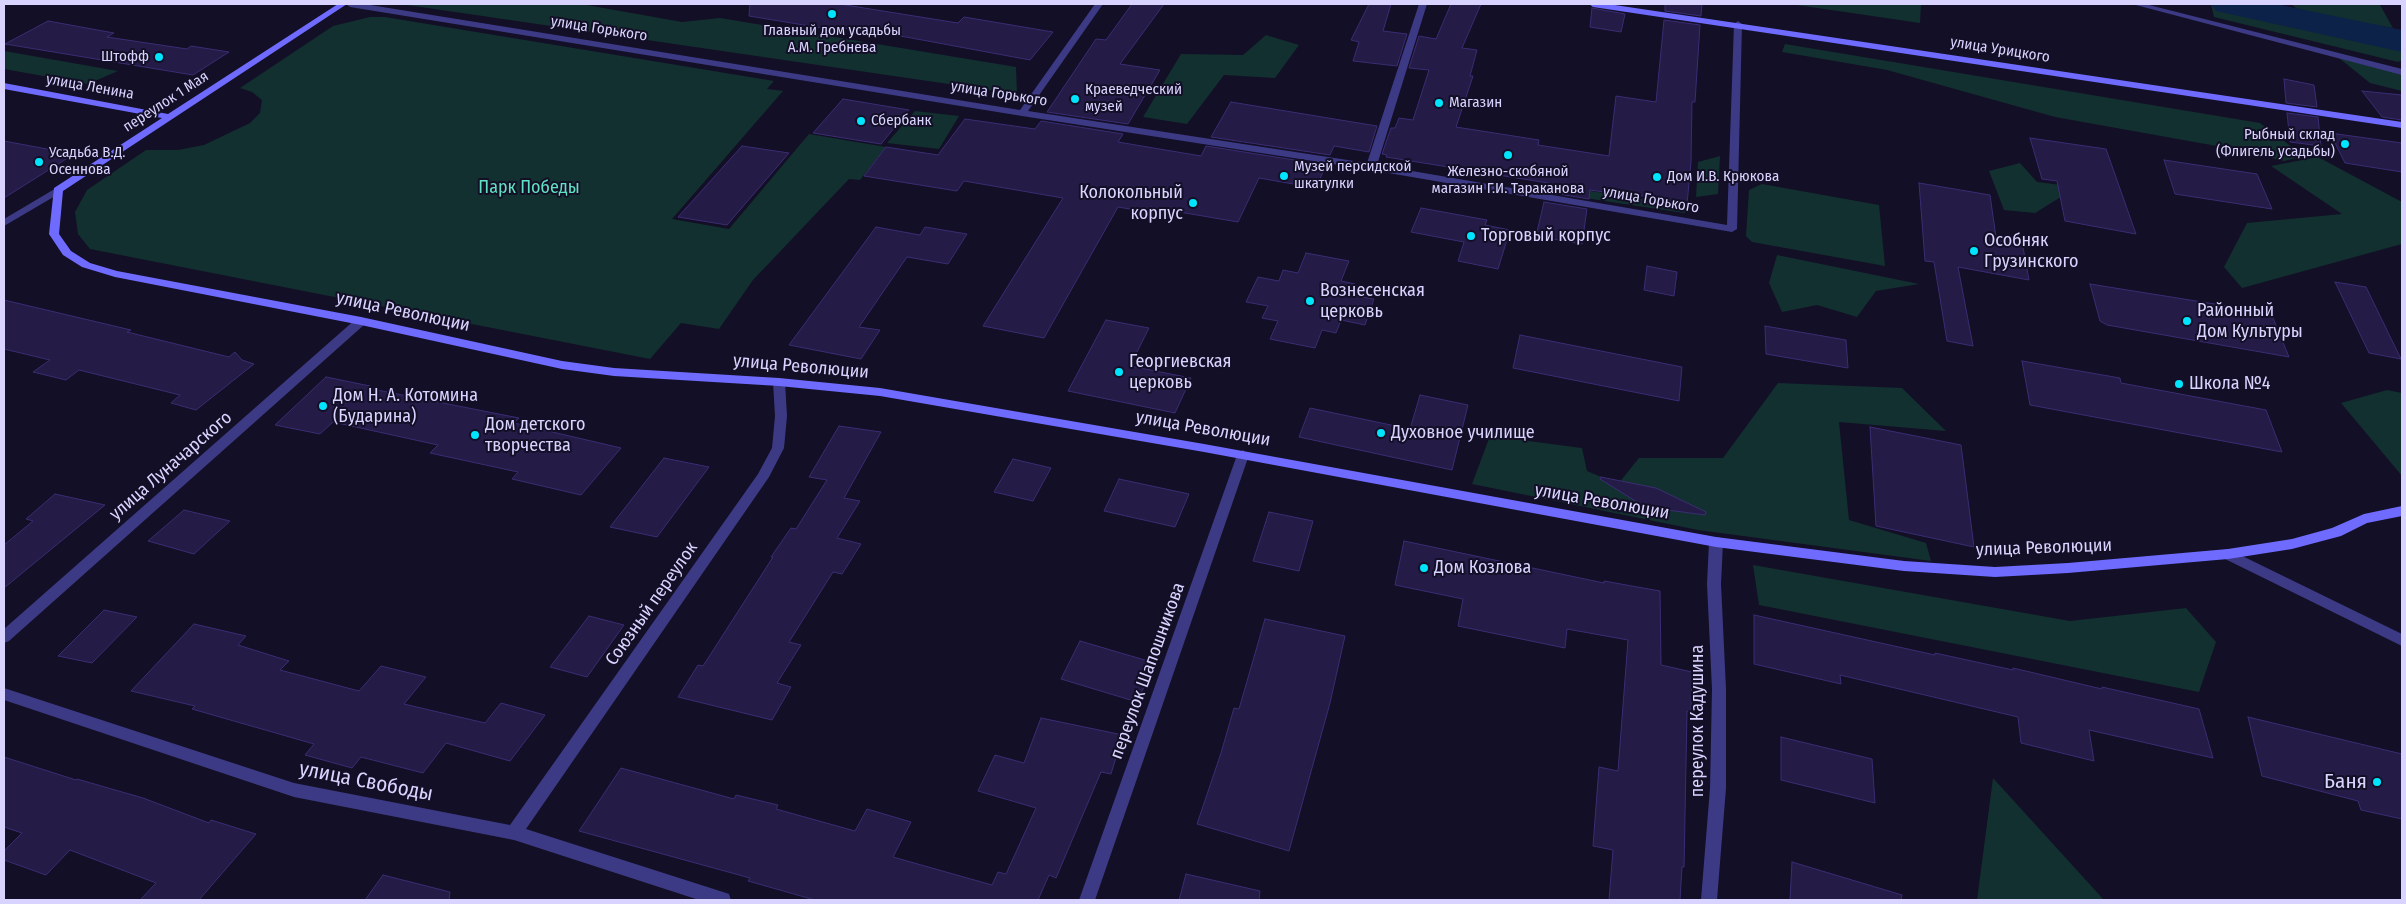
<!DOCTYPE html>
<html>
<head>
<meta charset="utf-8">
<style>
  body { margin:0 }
  #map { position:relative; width:2406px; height:904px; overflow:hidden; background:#130f26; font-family:"Fira Sans Condensed",sans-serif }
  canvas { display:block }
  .frame { position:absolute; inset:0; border:5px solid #d9d4ff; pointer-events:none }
</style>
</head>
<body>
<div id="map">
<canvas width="2406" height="904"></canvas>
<div class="frame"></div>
</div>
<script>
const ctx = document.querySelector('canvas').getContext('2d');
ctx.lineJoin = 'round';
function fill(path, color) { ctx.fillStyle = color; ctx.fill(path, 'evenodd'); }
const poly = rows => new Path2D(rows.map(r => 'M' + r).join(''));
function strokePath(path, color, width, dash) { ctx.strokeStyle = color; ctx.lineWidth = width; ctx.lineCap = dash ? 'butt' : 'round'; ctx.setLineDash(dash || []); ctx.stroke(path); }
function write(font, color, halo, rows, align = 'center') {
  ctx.font = font + ' "Fira Sans Condensed",sans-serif'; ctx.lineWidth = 4; ctx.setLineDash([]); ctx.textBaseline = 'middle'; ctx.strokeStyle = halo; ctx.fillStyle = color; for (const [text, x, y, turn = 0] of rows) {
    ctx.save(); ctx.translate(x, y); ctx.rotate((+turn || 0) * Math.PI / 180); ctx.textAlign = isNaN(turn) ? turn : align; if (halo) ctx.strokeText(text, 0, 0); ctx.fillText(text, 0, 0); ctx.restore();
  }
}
fill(poly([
  [400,4,581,4,682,22,720,18,1016,67,1017,94],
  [1790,4,1921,4,1920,23],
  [2211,4,2402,44,2402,60,2398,62,2214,17],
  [2291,4,2380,5,2393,28,2303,14],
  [370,17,385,17,774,81,767,89,783,91,672,219,729,229,809,134,886,147,860,180,849,179,753,280,719,329,681,323,650,359,90,249,78,234,75,212,87,190,146,150,178,150,204,145,250,123,260,113,262,100,252,92,240,88,333,26],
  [1266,35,1299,45,1275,78,1224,75,1187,124,1143,117,1181,54,1243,55],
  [1785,44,2260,123,2304,156,2284,161,2239,150,2055,117,1887,70,1782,52],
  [4,51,118,71,88,84,4,69],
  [2339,58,2402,74,2402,91,2370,83],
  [915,111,959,116,939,149,887,143],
  [1720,156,1718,194,1696,197,1698,162],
  [2318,157,2402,202,2402,244,2242,288,2224,267,2247,223,2342,214,2271,166],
  [2020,163,2037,182,2077,187,2035,213,2004,210,1989,171],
  [1762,184,1879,205,1885,266,1752,242,1746,236,1749,190],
  [1564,187,1695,207,1684,213,1552,193],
  [1777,255,1919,284,1876,291,1857,317,1817,305,1782,312,1769,283],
  [1778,383,1902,388,1946,431,1839,422,1849,520,1926,543,1931,561,1698,530,1472,484,1490,436,1582,448,1587,471,1618,484,1639,458,1723,458],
  [2387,390,2402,393,2402,476,2341,403],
  [1753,565,2070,621,2186,608,2216,642,2199,692,1759,605],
  [1993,778,2104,900,1977,900]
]), '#12302f');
fill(poly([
  [2211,4,2276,4,2402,30,2402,52,2216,11,2211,4]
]), '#0c2248');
const building = poly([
  [750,4,839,4,958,23,964,17,1053,32,1030,60,906,37,837,27,834,30,749,16,750,4],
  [1132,4,1164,4,1120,64,1160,70,1128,124,1047,112,1096,39,1106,40,1132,4],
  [1369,4,1391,4,1383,31,1407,34,1397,66,1353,61,1359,42,1351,40,1369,4],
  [1451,4,1481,4,1462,48,1477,50,1470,76,1473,76,1456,127,1539,140,1538,145,1609,156,1616,96,1656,102,1664,20,1700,25,1695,102,1692,102,1691,162,1687,204,1604,189,1604,192,1590,190,1589,199,1546,192,1548,183,1386,157,1387,155,1382,154,1391,128,1395,128,1399,118,1413,120,1429,70,1409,68,1419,36,1436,39,1451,4],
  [1665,4,1702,4,1701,16,1665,11,1665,4],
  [1592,8,1625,14,1621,32,1590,27,1592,8],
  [48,21,114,33,107,37,187,49,191,46,229,52,193,75,5,44,48,21],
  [2284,79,2314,85,2317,107,2286,103,2284,79],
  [2362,91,2402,95,2402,120,2382,117,2362,91],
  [843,99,909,110,881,144,813,133,843,99],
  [1231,102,1310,115,1377,126,1369,152,1334,146,1330,155,1211,137,1231,102],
  [2287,113,2318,117,2321,146,2290,142,2287,113],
  [965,119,1035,129,1041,121,1123,134,1118,142,1201,156,1206,146,1326,165,1316,188,1259,178,1238,222,1150,207,1147,212,1118,207,1044,338,983,326,1063,198,964,181,957,191,864,176,886,147,938,155,965,119],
  [2330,133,2402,143,2402,172,2345,163,2330,133],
  [2030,138,2106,149,2136,234,2065,221,2057,181,2042,179,2030,138],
  [4,141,74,154,4,198,4,141],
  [742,146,789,153,727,225,678,217,742,146],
  [2164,160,2257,174,2272,209,2175,194,2164,160],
  [1919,183,1990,195,1996,237,2022,242,2029,280,1958,267,1973,346,1947,341,1934,262,1925,261,1919,183],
  [1544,202,1587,209,1582,244,1536,236,1544,202],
  [1421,208,1487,220,1485,225,1510,230,1498,269,1458,261,1464,242,1411,232,1421,208],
  [876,227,920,235,925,227,967,234,948,264,907,257,859,327,880,330,861,359,789,345,876,227],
  [1306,253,1349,261,1341,281,1355,284,1350,295,1374,299,1365,325,1341,320,1336,333,1322,330,1315,348,1270,339,1278,321,1262,318,1268,306,1246,302,1258,277,1279,281,1283,270,1298,273,1306,253],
  [1647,266,1677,272,1674,296,1644,290,1647,266],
  [2335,282,2366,287,2401,359,2369,353,2335,282],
  [2090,284,2271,313,2289,357,2107,325,2100,321,2090,284],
  [4,300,131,330,127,332,229,357,235,352,242,360,254,364,196,410,171,403,180,395,79,370,66,380,33,372,50,360,4,349,4,300],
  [1106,320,1149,328,1130,366,1191,378,1175,413,1068,391,1106,320],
  [1765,326,1846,340,1848,368,1766,354,1765,326],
  [1520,335,1682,367,1679,401,1513,368,1520,335],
  [2022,361,2120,378,2121,383,2266,410,2282,452,2030,405,2022,361],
  [326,377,370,386,367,388,519,418,514,423,621,448,581,495,512,479,518,472,430,453,438,445,333,422,320,434,275,425,326,377],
  [1420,395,1468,405,1452,470,1299,437,1310,408,1410,429,1420,395],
  [839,426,881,432,844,498,860,501,837,538,861,544,842,574,833,572,789,642,801,645,777,683,791,687,772,720,678,697,698,665,703,666,773,557,771,557,791,528,796,529,827,480,809,477,839,426],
  [1870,427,1961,445,1974,547,1876,526,1870,427],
  [664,458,709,467,657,537,610,527,664,458],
  [1013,459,1051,468,1033,501,994,492,1013,459],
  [1601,477,1656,488,1706,512,1705,515,1645,507,1600,479,1601,477],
  [1119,479,1189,494,1175,527,1104,511,1119,479],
  [55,494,105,505,4,588,4,545,33,521,26,519,55,494],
  [184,510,230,521,194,554,148,541,184,510],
  [1269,512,1313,521,1299,571,1253,561,1269,512],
  [1404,541,1604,583,1604,581,1660,591,1661,665,1692,672,1691,712,1687,711,1684,867,1682,867,1680,900,1609,900,1613,850,1593,846,1599,767,1618,771,1628,640,1567,629,1565,648,1458,626,1463,599,1395,585,1404,541],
  [104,610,137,617,92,663,58,656,104,610],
  [1754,615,1935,655,1935,653,2013,670,2013,668,2102,689,2102,687,2199,709,2213,758,2089,730,2094,761,2021,743,2018,717,1840,675,1841,684,1754,664,1754,615],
  [589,616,624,625,587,677,550,667,589,616],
  [1265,619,1345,636,1330,703,1289,851,1197,824,1221,753,1234,708,1239,709,1265,619],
  [194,624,246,636,238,645,289,661,280,670,359,691,381,666,426,677,404,704,485,723,501,703,545,715,510,761,446,743,423,773,361,757,352,768,305,755,314,744,192,709,195,706,131,691,194,624],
  [1080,641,1155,663,1137,702,1061,679,1080,641],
  [2248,717,2402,754,2402,819,2361,810,2358,801,2262,776,2248,717],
  [1041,718,1123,735,1111,774,1101,772,1056,878,1049,875,1038,900,815,900,748,881,750,878,579,831,621,768,734,799,736,795,778,805,776,809,855,831,867,809,911,822,893,857,992,885,998,872,1006,874,1036,808,978,791,995,755,1024,763,1041,718],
  [1781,737,1872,759,1875,803,1781,780,1781,737],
  [4,757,76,780,77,779,143,798,209,823,211,820,256,834,199,900,140,900,156,883,70,850,46,875,4,860,4,851,22,833,4,827,4,757],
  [1792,862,1902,895,1901,900,1790,900,1792,862],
  [1186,874,1260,891,1259,900,1179,900,1186,874],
  [383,875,450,892,449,900,365,900,383,875]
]);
fill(building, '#241b47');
strokePath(building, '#3b2d73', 1);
fill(poly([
  [346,4,364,4,1020,110,1095,4,1103,4,1028,111,1367,163,1419,4,1427,4,1377,165,1727,225,1734,24,1738,21,1742,24,1737,229,1732,232,1371,170,1022,116,350,7,346,4],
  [2132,4,2145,4,2402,69,2402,75,2132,4],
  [58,187,62,188,62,192,4,226,4,219,58,187],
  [361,317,367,321,365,324,9,641,4,643,4,629,357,318,361,317],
  [779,378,785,382,787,416,784,448,769,477,526,829,723,892,729,894,731,900,699,900,514,840,294,797,4,700,4,688,294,783,510,825,758,474,772,448,775,416,773,382,779,378],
  [1243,450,1249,455,1095,900,1079,900,1237,455,1243,450],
  [1716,537,1721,538,1723,542,1721,584,1726,689,1726,788,1717,900,1701,900,1710,788,1712,689,1707,584,1709,542,1711,538,1716,537],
  [2228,549,2402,634,2402,646,2223,558,2221,554,2223,550,2228,549]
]), '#3d3a85');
fill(poly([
  [338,4,347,4,63,191,59,234,71,251,90,263,117,271,361,317,562,361,614,368,779,378,880,388,1204,444,1716,537,1904,561,1995,567,2068,563,2228,549,2292,539,2332,528,2364,514,2402,506,2402,516,2367,523,2341,536,2292,549,2228,559,2068,573,1995,577,1904,571,1716,547,1204,452,880,396,779,386,614,376,562,369,361,325,115,277,82,267,63,255,49,234,54,188,162,118,4,89,4,83,168,114,338,4],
  [1589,4,1608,4,2402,122,2402,128,1593,7,1589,4]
]), '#6f6bff');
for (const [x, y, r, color] of [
  [832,14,5,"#00e5ff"],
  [159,57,5,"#00e5ff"],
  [1075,99,5,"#00e5ff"],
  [1439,103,5,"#00e5ff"],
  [861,121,5,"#00e5ff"],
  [2345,144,5,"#00e5ff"],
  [1508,155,5,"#00e5ff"],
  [39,162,5,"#00e5ff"],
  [1284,176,5,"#00e5ff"],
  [1657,177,5,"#00e5ff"],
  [1193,203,5,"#00e5ff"],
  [1471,236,5,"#00e5ff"],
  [1974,251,5,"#00e5ff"],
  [1310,301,5,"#00e5ff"],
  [2187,321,5,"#00e5ff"],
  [1119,372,5,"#00e5ff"],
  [2179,384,5,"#00e5ff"],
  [323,406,5,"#00e5ff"],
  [1381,433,5,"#00e5ff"],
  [475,435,5,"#00e5ff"],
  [1424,568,5,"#00e5ff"],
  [2377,782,5,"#00e5ff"]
]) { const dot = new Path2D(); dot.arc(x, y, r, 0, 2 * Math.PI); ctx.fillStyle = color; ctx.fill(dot); strokePath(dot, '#130f26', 2); }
write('15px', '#d9d4ff', '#130f26', [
  ["улица Горького",599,29,9],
  ["улица Урицкого",2000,50,9],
  ["улица Ленина",90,87,10],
  ["улица Горького",999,94,9],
  ["переулок 1 Мая",166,102,-33],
  ["улица Горького",1651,200,10]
]);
write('15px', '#d9d4ff', '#130f26', [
  ["Главный дом усадьбы",832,31,"center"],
  ["А.М. Гребнева",832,48,"center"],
  ["Штофф",149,57,"right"],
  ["Краеведческий",1085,90],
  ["музей",1085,107],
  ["Магазин",1449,103],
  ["Сбербанк",871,121],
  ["Рыбный склад",2335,135,"right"],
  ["(Флигель усадьбы)",2335,152,"right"],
  ["Усадьба В.Д.",49,153],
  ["Осеннова",49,170],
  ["Музей персидской",1294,167],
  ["шкатулки",1294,184],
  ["Железно-скобяной",1508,172,"center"],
  ["магазин Г.И. Тараканова",1508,189,"center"],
  ["Дом И.В. Крюкова",1667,177]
], 'left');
write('18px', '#5fe0c0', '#130f26', [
  ["Парк Победы",529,188]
]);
write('18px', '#d9d4ff', '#130f26', [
  ["Колокольный",1183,193,"right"],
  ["корпус",1183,214,"right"],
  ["Торговый корпус",1481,236],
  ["Особняк",1984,241],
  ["Грузинского",1984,262],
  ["Вознесенская",1320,291],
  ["церковь",1320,312],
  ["Районный",2197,311],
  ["Дом Культуры",2197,332],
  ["Георгиевская",1129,362],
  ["церковь",1129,383],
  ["Школа №4",2189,384],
  ["Дом Н. А. Котомина",333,396],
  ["(Бударина)",333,417],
  ["Дом детского",485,425],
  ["творчества",485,446],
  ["Духовное училище",1391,433],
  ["Дом Козлова",1434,568]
], 'left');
write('18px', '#d9d4ff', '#130f26', [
  ["улица Революции",403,312,12],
  ["улица Революции",801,367,5],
  ["улица Революции",1203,429,10],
  ["улица Луначарского",171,466,-41],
  ["улица Революции",1602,502,10],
  ["улица Революции",2044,548,-2],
  ["Союзный переулок",652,604,-55],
  ["переулок Шапошникова",1148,671,-70],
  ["переулок Кадушина",1698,721,-90]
]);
write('21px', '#d9d4ff', '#130f26', [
  ["улица Свободы",366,782,11]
]);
write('21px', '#d9d4ff', '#130f26', [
  ["Баня",2367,782]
], 'right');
</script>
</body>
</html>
